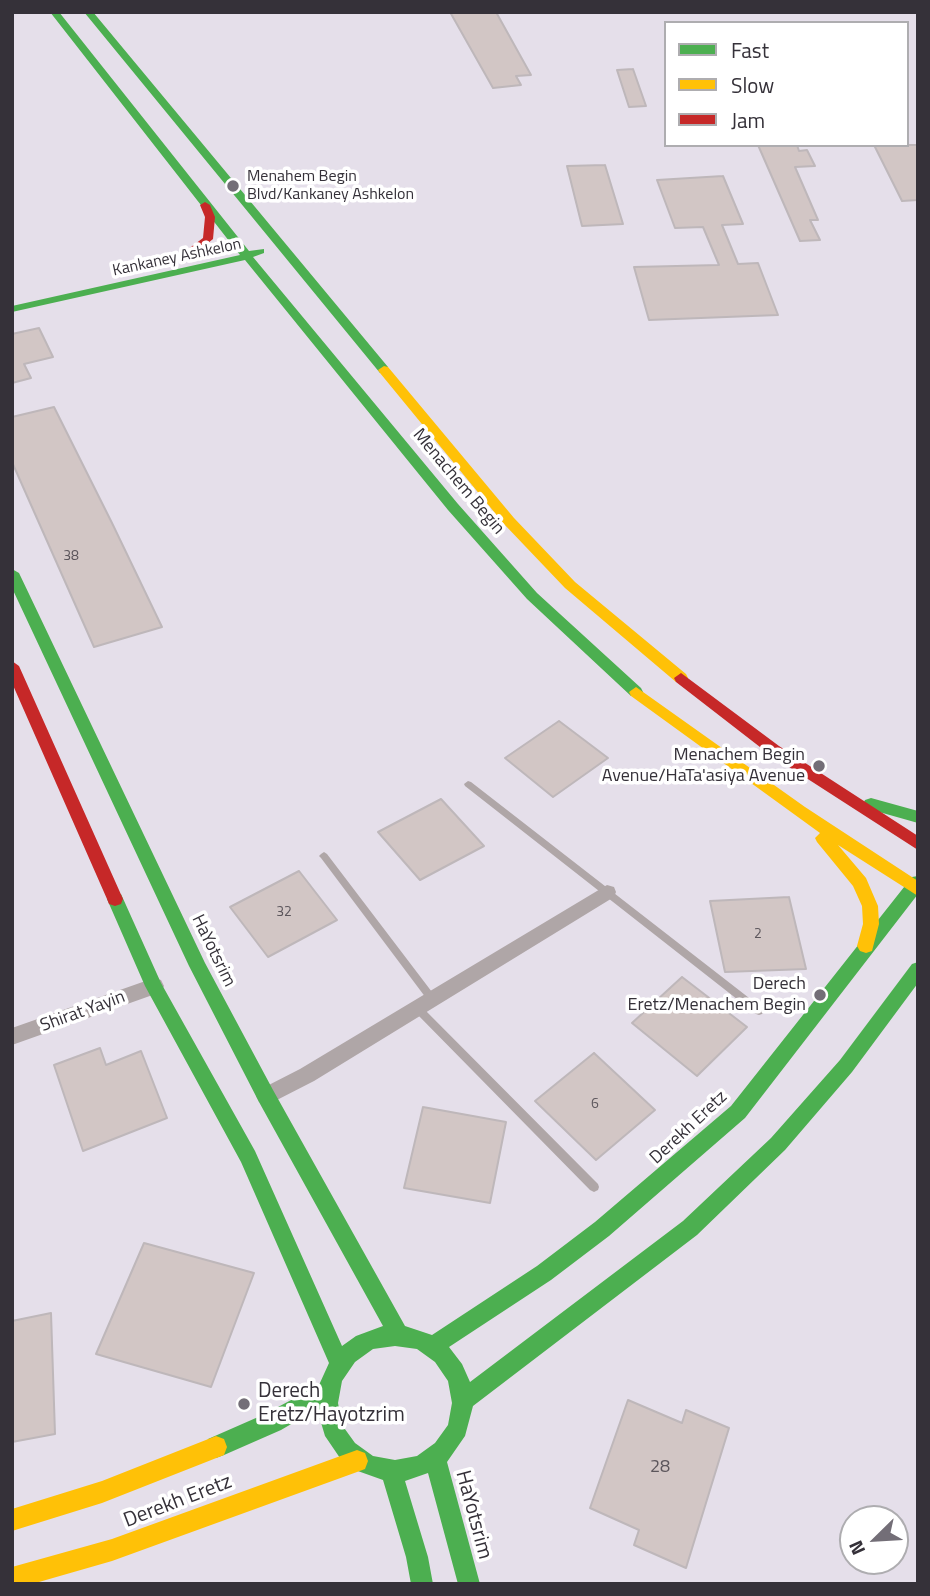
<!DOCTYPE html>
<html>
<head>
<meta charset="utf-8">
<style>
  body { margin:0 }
  #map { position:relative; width:930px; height:1596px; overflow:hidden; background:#e5dfea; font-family:"Titillium Web",sans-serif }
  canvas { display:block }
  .frame { position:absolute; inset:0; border:14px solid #353139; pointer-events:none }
  .legend { position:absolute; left:664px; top:21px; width:245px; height:126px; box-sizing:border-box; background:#fff; border:2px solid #aeadb0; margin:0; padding:9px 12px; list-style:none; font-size:21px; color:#353139 }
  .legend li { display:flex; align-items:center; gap:14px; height:35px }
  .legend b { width:35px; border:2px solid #aeadb0 }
  .north { position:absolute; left:839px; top:1505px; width:70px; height:70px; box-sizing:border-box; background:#fff; border:2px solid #aeadb0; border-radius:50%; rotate:246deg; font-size:19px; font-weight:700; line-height:28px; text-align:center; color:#353139 }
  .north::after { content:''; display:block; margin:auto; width:24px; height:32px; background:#736e77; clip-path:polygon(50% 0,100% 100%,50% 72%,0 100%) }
</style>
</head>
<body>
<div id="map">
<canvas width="930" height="1596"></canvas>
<div class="frame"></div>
<ul class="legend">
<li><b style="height:9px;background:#4caf50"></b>Fast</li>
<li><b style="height:9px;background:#ffc107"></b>Slow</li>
<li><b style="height:9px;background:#c62828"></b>Jam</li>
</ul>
<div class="north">N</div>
</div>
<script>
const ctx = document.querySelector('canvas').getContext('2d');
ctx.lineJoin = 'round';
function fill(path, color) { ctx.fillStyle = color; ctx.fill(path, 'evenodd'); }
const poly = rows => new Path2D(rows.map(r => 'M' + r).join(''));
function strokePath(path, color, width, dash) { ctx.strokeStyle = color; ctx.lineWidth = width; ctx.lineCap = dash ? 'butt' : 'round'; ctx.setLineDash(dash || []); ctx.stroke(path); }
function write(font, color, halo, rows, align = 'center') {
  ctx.font = font + ' "Titillium Web",sans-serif'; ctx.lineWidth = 7; ctx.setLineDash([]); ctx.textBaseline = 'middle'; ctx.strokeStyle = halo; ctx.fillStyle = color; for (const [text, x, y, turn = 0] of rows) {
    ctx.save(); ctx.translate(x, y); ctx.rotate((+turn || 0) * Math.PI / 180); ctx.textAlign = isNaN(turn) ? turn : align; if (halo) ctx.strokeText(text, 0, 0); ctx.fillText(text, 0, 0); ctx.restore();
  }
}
const building = poly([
  [450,12,496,12,531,75,516,76,521,85,493,88,450,12],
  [633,69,646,106,629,107,617,70,633,69],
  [758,145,797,145,799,151,807,150,815,166,795,167,818,220,810,220,820,240,800,241,758,145],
  [874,145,918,145,918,200,902,201,874,145],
  [605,165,623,224,582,226,567,166,605,165],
  [723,176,743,224,722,225,738,264,758,263,778,315,649,320,634,267,719,265,703,227,675,228,657,180,723,176],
  [39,328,53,357,24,364,31,378,12,383,12,334,39,328],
  [54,407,112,523,162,627,94,647,12,462,12,417,54,407],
  [559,721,608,758,553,797,505,758,559,721],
  [441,799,484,846,420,880,378,832,441,799],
  [299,871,337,920,268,957,230,907,299,871],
  [789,897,806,969,725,972,710,901,789,897],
  [682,977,747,1027,697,1076,632,1023,682,977],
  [100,1048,106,1065,141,1051,167,1118,83,1151,54,1065,100,1048],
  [594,1053,655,1110,596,1160,535,1101,594,1053],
  [423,1107,506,1122,490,1203,404,1188,423,1107],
  [144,1243,254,1273,211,1387,96,1354,144,1243],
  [51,1313,55,1434,12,1442,12,1321,51,1313],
  [628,1400,682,1423,686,1410,729,1428,686,1568,634,1545,639,1530,590,1508,628,1400]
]);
fill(building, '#d2c6c5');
strokePath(building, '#beb7ba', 2);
fill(poly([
  [468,781,471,782,762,1008,764,1011,762,1014,759,1015,756,1014,465,786,464,784,468,781],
  [324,852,327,854,435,996,437,999,435,1002,432,1003,429,1002,321,858,319,856,321,854,324,852],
  [417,1004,420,1005,598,1184,599,1187,598,1190,594,1192,590,1190,414,1011,412,1008,414,1005,417,1004]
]), '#afa6a7');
fill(poly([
  [607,885,614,887,616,892,614,897,314,1081,273,1102,266,1105,259,1102,256,1096,259,1090,300,1069,607,885],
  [154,978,161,980,164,986,161,992,12,1045,12,1028,154,978]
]), '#afa6a7');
fill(poly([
  [50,12,59,12,249,251,264,249,264,253,253,257,458,504,537,593,641,688,643,692,641,696,631,696,527,599,448,510,245,260,12,312,12,306,240,255,50,12],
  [84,12,93,12,388,367,388,373,380,373,84,12],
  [12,569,19,573,205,963,273,1090,405,1326,432,1335,537,1266,595,1222,731,1106,912,877,918,876,918,894,745,1118,609,1236,551,1280,449,1347,462,1364,470,1382,683,1221,771,1138,840,1060,912,964,918,962,918,983,852,1072,785,1150,697,1235,473,1406,465,1436,447,1462,480,1584,458,1584,428,1473,405,1481,428,1557,433,1584,411,1584,406,1557,383,1480,355,1470,340,1458,325,1436,317,1409,281,1430,224,1455,216,1458,208,1455,205,1447,208,1439,265,1414,319,1385,329,1363,241,1162,145,986,107,899,109,894,121,894,161,983,255,1151,342,1346,356,1336,383,1326,259,1102,189,966,12,588,12,569],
  [395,1346,417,1349,435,1362,448,1381,452,1403,448,1425,435,1443,417,1456,395,1460,373,1456,355,1443,342,1425,338,1403,342,1381,355,1362,373,1349,395,1346],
  [871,798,918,811,918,823,865,808,863,804,865,800,871,798]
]), '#4caf50');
fill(poly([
  [384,366,388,367,514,518,575,582,686,674,688,678,686,682,676,682,565,588,504,524,380,373,378,370,384,366],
  [636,687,805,807,918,881,918,896,838,845,866,878,878,906,879,924,872,951,866,953,860,951,857,946,863,924,862,906,853,886,817,842,815,838,820,833,631,696,629,692,636,687],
  [216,1436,224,1439,227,1447,224,1455,102,1503,12,1531,12,1509,102,1481,216,1436],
  [357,1450,365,1453,368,1461,365,1469,357,1472,112,1561,32,1584,12,1584,12,1567,112,1539,357,1450]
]), '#ffc107');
fill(poly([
  [205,202,210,205,215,217,213,239,191,257,183,257,183,253,203,238,205,217,200,205,205,202],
  [12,661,19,666,123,899,121,904,115,906,109,904,107,899,12,683,12,661],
  [681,673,779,746,918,836,918,850,769,754,676,682,674,678,681,673]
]), '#c62828');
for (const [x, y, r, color] of [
  [233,186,7,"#736e77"],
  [819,766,7,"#736e77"],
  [820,995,7,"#736e77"],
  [244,1404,7,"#736e77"]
]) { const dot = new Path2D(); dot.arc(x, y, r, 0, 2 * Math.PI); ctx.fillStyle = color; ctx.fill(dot); strokePath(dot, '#fff', 2.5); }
write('14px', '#5c565c', null, [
  ["38",71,557],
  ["32",284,913],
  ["2",758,935],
  ["6",595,1105]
]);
write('16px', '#353139', '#fff', [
  ["Menahem Begin",247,177],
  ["Blvd/Kankaney Ashkelon",247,195]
], 'left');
write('16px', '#353139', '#fff', [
  ["Kankaney Ashkelon",177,258,-12]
]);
write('18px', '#353139', '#fff', [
  ["Menachem Begin",458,482,50],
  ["HaYotsrim",213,951,64],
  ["Shirat Yayin",83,1012,-20],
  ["Derekh Eretz",689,1128,-43]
]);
write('18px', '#353139', '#fff', [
  ["Menachem Begin",805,756],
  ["Avenue/HaTa'asiya Avenue",805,777],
  ["Derech",806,985],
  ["Eretz/Menachem Begin",806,1006]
], 'right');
write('18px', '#5c565c', null, [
  ["28",660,1468]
]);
write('21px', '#353139', '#fff', [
  ["Derech",258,1392],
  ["Eretz/Hayotzrim",258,1416]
], 'left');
write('21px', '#353139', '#fff', [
  ["Derekh Eretz",178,1502,-21],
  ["HaYotsrim",473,1515,75]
]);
</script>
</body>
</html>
